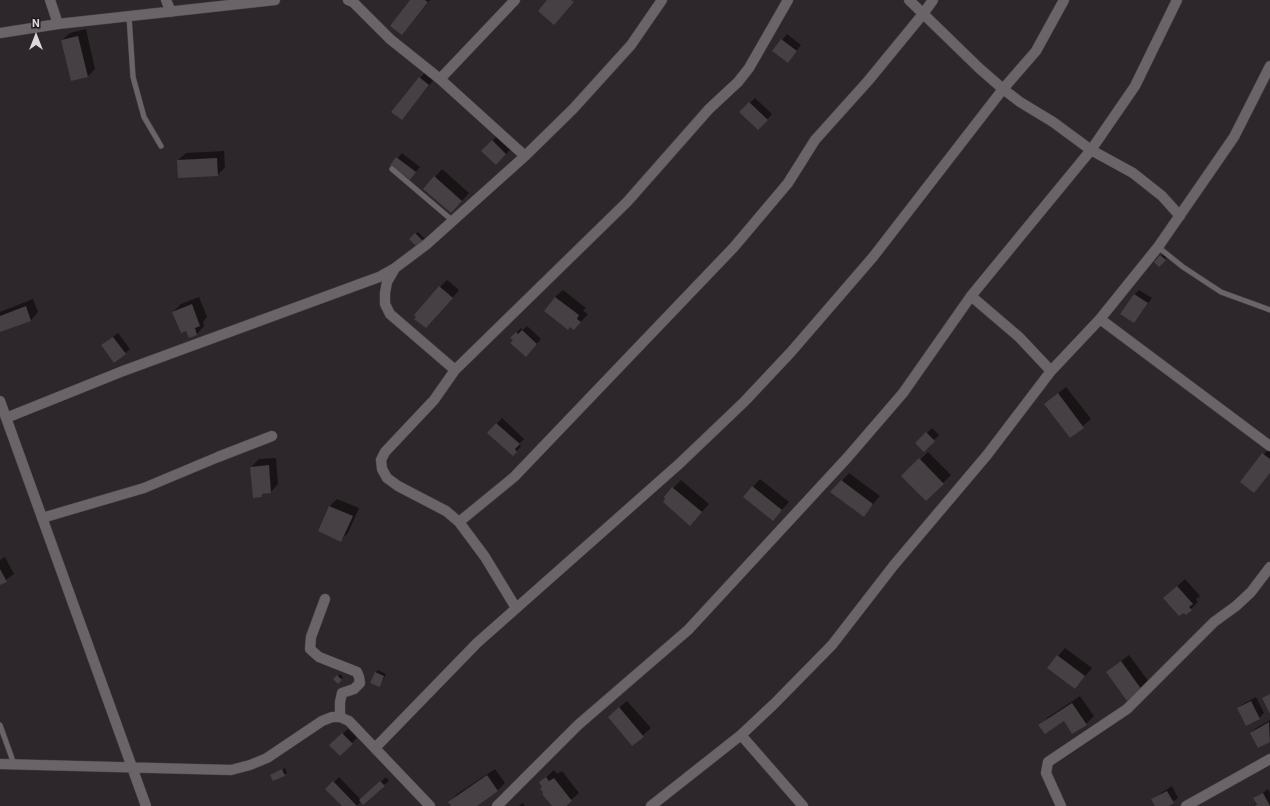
<!DOCTYPE html>
<html>
<head>
<meta charset="utf-8">
<style>
  body { margin:0 }
  #map { position:relative; width:1270px; height:806px; overflow:hidden; background:#2d262a; font-family:Roboto,sans-serif }
  canvas { display:block }
  .north { position:absolute; left:16px; top:16px; width:40px; height:40px; -webkit-text-stroke:3px #231d20; paint-order:stroke; rotate:0deg; font-size:11px; font-weight:700; line-height:16px; text-align:center; color:#ddd9db }
  .north::after { content:''; display:block; margin:auto; width:14px; height:18px; background:#ddd9db; clip-path:polygon(50% 0,100% 100%,50% 72%,0 100%) }
</style>
</head>
<body>
<div id="map">
<canvas width="1270" height="806"></canvas>
<div class="north">N</div>
</div>
<script>
const ctx = document.querySelector('canvas').getContext('2d');
ctx.lineJoin = 'round';
function fill(path, color) { ctx.fillStyle = color; ctx.fill(path, 'evenodd'); }
const poly = rows => new Path2D(rows.map(r => 'M' + r).join(''));
function strokePath(path, color, width, dash) { ctx.strokeStyle = color; ctx.lineWidth = width; ctx.lineCap = dash ? 'butt' : 'round'; ctx.setLineDash(dash || []); ctx.stroke(path); }
fill(poly([
  [412,0,430,0,402,34],
  [86,29,95,69,87,77,62,40,70,33],
  [787,34,801,45,788,62,773,51],
  [427,70,436,77,402,119,420,78],
  [755,98,772,114,758,129,740,112],
  [497,136,511,149,496,164,482,151],
  [224,151,225,168,217,175,178,160,186,153],
  [402,153,420,167,414,174,392,165],
  [442,169,469,193,459,204,435,177],
  [418,232,424,238,417,246,410,239],
  [1163,254,1167,257,1159,266,1155,262],
  [447,280,459,290,433,320,440,287],
  [563,290,586,308,583,311,588,314,574,329,555,297],
  [1139,290,1152,298,1134,322,1135,294],
  [199,297,207,317,203,322,204,326,197,334,189,337,187,330,173,312,181,304],
  [33,299,38,312,31,320,0,331,0,312],
  [527,326,541,339,530,351,514,340,516,333,521,328,523,330],
  [118,333,130,349,125,353,103,345],
  [1066,387,1091,419,1070,437,1045,404],
  [502,418,524,439,519,444,521,446,513,455,488,433],
  [932,428,939,435,924,450,916,443],
  [1270,447,1270,473,1254,492,1241,482],
  [928,452,951,475,926,500,903,476],
  [276,458,278,484,271,492,265,492,261,496,251,467,259,459],
  [849,473,880,496,864,515,842,481],
  [760,479,789,502,780,512,744,497],
  [681,480,709,504,690,525,665,497],
  [337,499,359,508,348,533,341,540,330,506],
  [5,557,14,574,0,584,0,560],
  [1185,579,1200,596,1196,599,1198,602,1191,609,1172,591],
  [1065,648,1092,668,1075,688,1048,667],
  [1129,655,1149,682,1141,690,1107,672],
  [378,670,386,674,380,686,376,672],
  [340,674,343,677,338,682,334,679],
  [1080,696,1094,716,1086,724,1064,720,1040,726,1047,718],
  [1256,697,1264,713,1259,718,1238,708,1243,704],
  [627,701,651,728,632,745,616,710],
  [1270,720,1270,741,1259,747,1251,733,1256,728],
  [348,729,357,738,340,755,331,745],
  [285,768,287,773,274,779,272,775],
  [495,769,505,783,497,791,475,806,453,806,450,802,457,794],
  [554,770,557,774,562,771,579,793,564,806,554,806,540,783],
  [339,777,361,800,386,777,389,781,356,806,344,806,327,789],
  [1172,786,1178,798,1167,806,1156,806,1152,799],
  [1268,789,1270,793,1270,806,1253,806,1257,803,1255,799],
  [523,803,525,806,519,806]
]), '#0007');
fill(poly([
  [410,0,425,0,428,2,402,35,390,26],
  [547,0,571,0,574,2,554,25,538,11],
  [78,36,88,77,71,81,61,40],
  [781,39,797,51,788,63,772,51],
  [419,77,429,85,402,120,391,112],
  [749,102,768,120,758,130,739,112],
  [492,140,506,154,496,165,481,151],
  [396,157,416,172,410,180,390,165],
  [217,158,218,176,178,178,177,160],
  [434,176,462,201,451,213,423,189],
  [415,233,423,241,417,247,409,239],
  [1160,255,1166,260,1159,267,1154,262],
  [439,286,453,298,426,328,414,319,416,317,414,315],
  [1134,294,1148,303,1134,323,1120,314],
  [555,297,579,315,577,319,581,322,574,330,570,327,568,330,544,311],
  [192,304,200,326,195,328,197,335,189,338,186,331,181,333,172,312],
  [26,306,31,321,0,332,0,316],
  [522,330,537,344,526,357,510,343,513,340,510,338,516,332,518,334],
  [113,337,126,354,114,363,101,345],
  [1058,393,1084,428,1070,438,1044,404],
  [496,423,520,444,515,449,517,452,513,456,487,433],
  [926,432,935,441,924,452,915,443],
  [1262,453,1270,459,1270,473,1254,493,1240,482],
  [919,458,944,484,926,501,901,476],
  [269,465,271,493,262,494,262,497,253,498,250,467],
  [841,480,873,504,864,517,830,492],
  [752,486,782,510,773,521,743,497],
  [672,487,702,512,690,526,663,502,665,499,664,497],
  [329,506,353,516,341,542,318,531],
  [0,569,7,582,0,585],
  [1177,586,1193,604,1189,607,1192,610,1186,615,1184,613,1179,616,1163,598],
  [1057,655,1085,676,1075,689,1047,668],
  [1121,661,1142,690,1127,701,1106,672],
  [375,672,384,676,380,687,370,683],
  [337,675,342,680,338,684,333,679],
  [1270,694,1270,714,1262,698],
  [1251,701,1260,719,1246,726,1237,708],
  [1072,703,1087,725,1072,734,1064,721,1045,734,1038,725],
  [619,707,644,737,632,746,608,717],
  [1269,722,1270,742,1258,748,1250,733],
  [342,733,353,744,340,756,329,745],
  [282,769,285,776,273,781,270,775],
  [487,775,498,791,477,806,451,806,448,802],
  [546,777,549,781,554,778,572,801,566,806,552,806,542,794,543,793,540,788,542,787,539,782],
  [333,781,357,806,342,806,325,789],
  [380,781,385,786,363,805,359,800],
  [1167,791,1174,803,1169,806,1155,806,1151,799],
  [1263,793,1270,806,1254,806,1257,804,1253,798]
]), '#463f43');
const service = poly([
  [129,16,133,77,144,117,161,146],
  [392,169,453,221],
  [1158,247,1183,267,1221,292,1270,310],
  [0,725,14,764]
]);
const minor = poly([
  [50,0,58,24,275,0],
  [166,0,171,12],
  [348,0,353,2,390,39,440,79,525,156,573,109,631,45,662,0],
  [909,0,979,68,1003,89,1020,102,1053,122,1091,150,1133,173,1162,196,1180,216],
  [0,33,58,24],
  [440,79,515,0],
  [395,268,387,282,385,293,385,304,390,314,455,370,627,202,709,109,738,82,749,68,788,0],
  [971,296,1019,337,1051,371],
  [1100,319,1270,446],
  [455,370,434,400,385,452,381,460,382,469,387,478,398,486,446,511,459,522,485,557,516,608],
  [0,401,146,806],
  [6,418,123,371,379,277,395,268,427,244,525,156],
  [42,518,144,488,218,457,272,436],
  [459,522,514,477,734,247,788,183,815,140,868,81,923,14,933,0],
  [325,599,311,637,310,649,319,657,357,672,359,677,360,683,354,689,342,693,340,702,340,717],
  [741,735,803,806],
  [375,748,477,643,679,464,744,402,791,352,873,257,1003,89,1036,51,1064,0],
  [0,764,231,770,250,765,267,758,322,721,332,717,340,717,349,721,430,806],
  [497,806,578,725,688,630,847,458,903,393,971,296,1091,150,1135,86,1177,0],
  [651,806,741,735,774,704,832,645,894,565,987,455,1051,371,1100,319,1158,247,1234,137,1270,66],
  [1061,806,1046,773,1048,762,1127,709,1214,622,1236,606,1251,592,1270,567],
  [1186,806,1270,759]
]);
strokePath(service, '#494446', 6);
strokePath(minor, '#494446', 11);
strokePath(service, '#6a6367', 5);
strokePath(minor, '#6a6367', 10);
</script>
</body>
</html>
